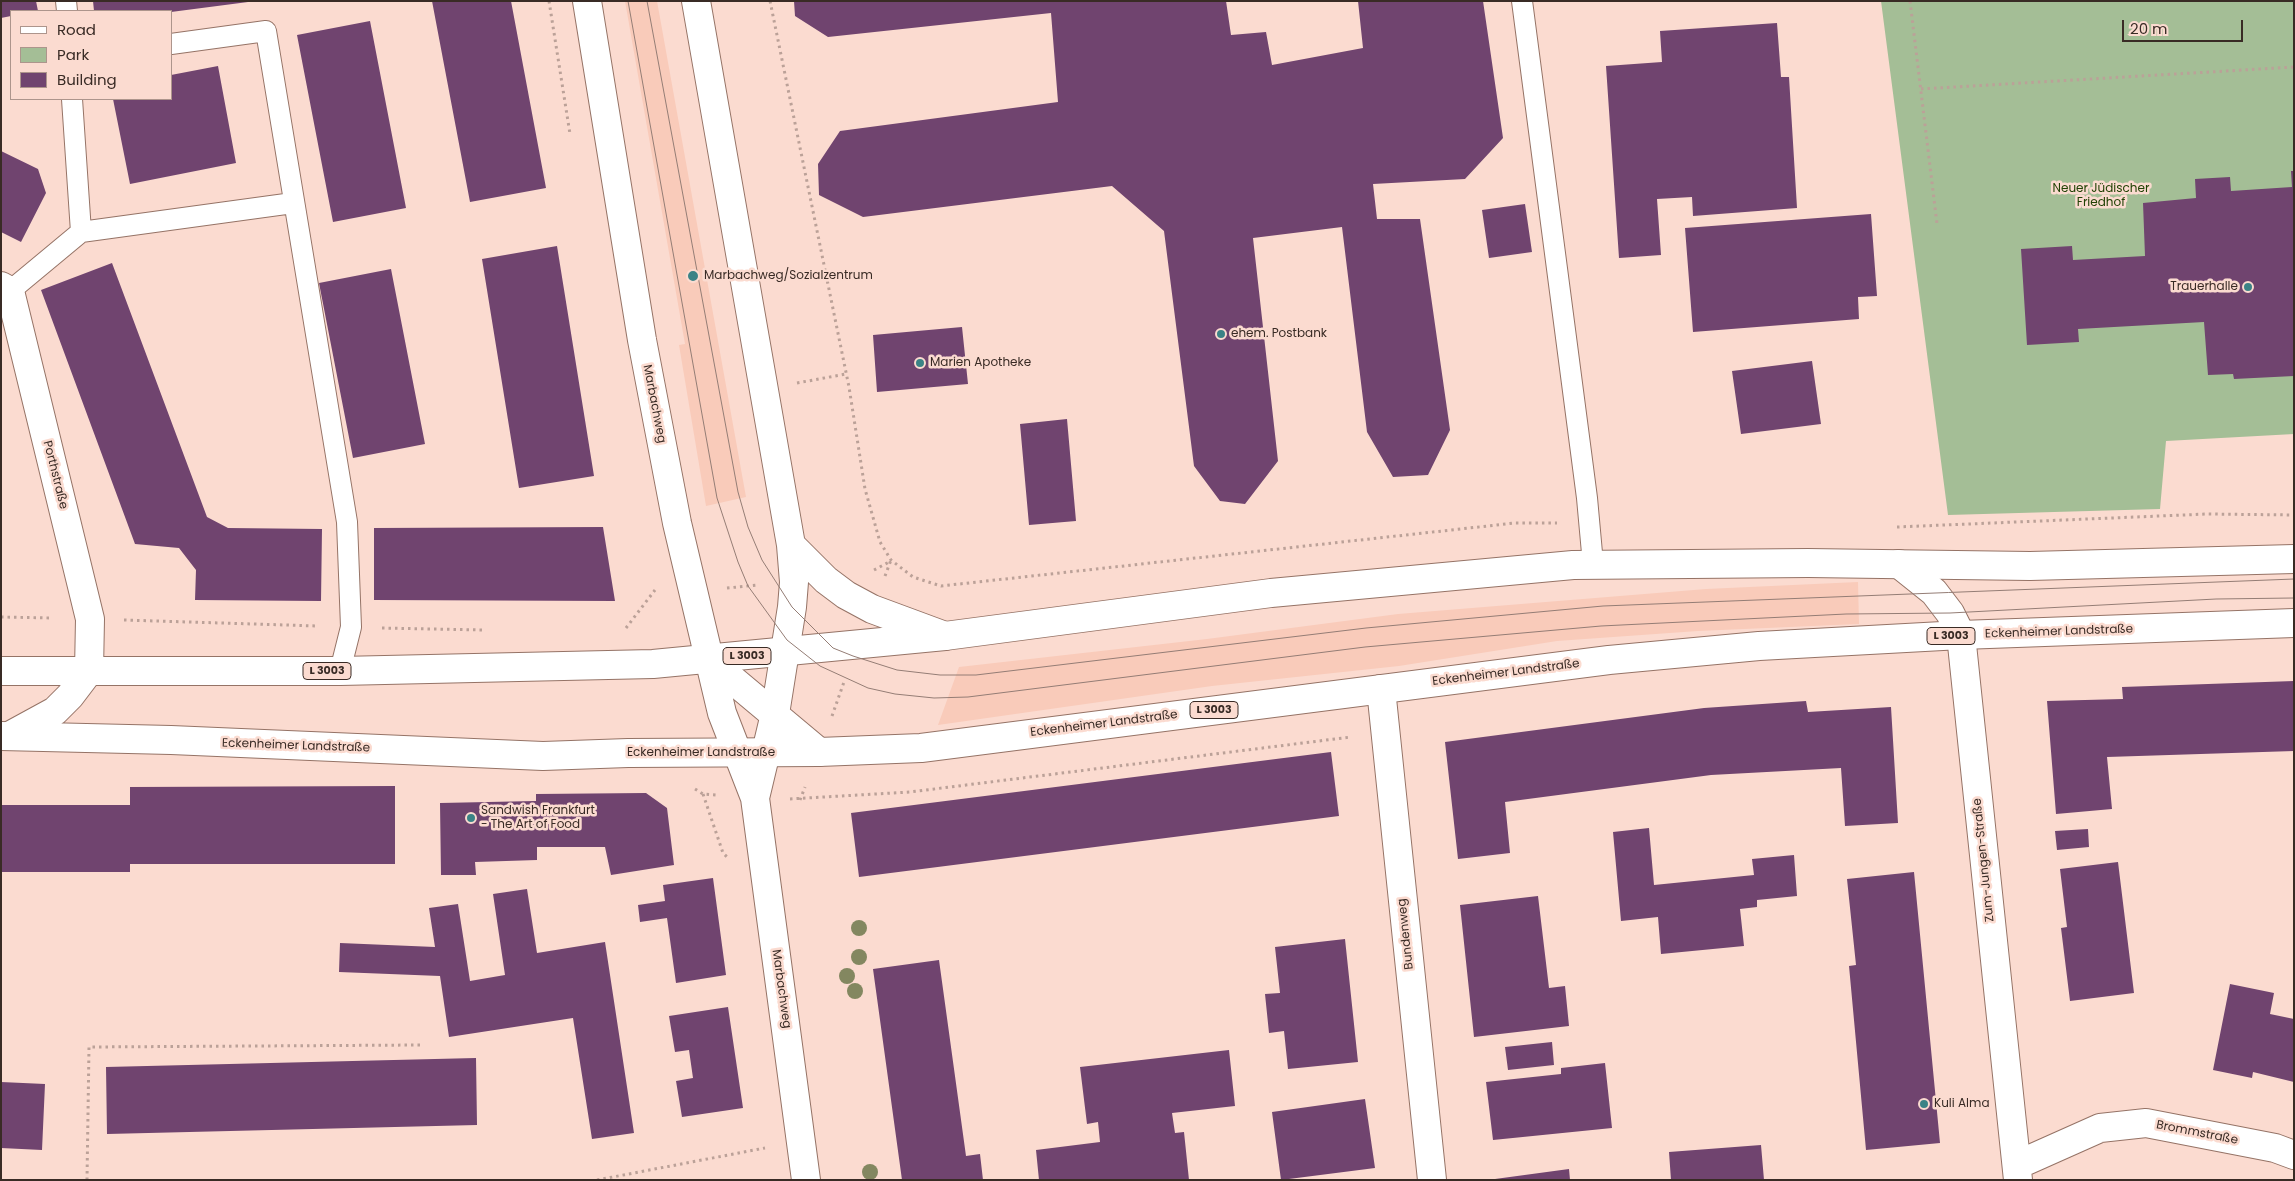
<!DOCTYPE html>
<html>
<head>
<meta charset="utf-8">
<style>
  body { margin:0 }
  #map { position:relative; width:2295px; height:1181px; overflow:hidden; background:#fbdbd0; font-family:Poppins,sans-serif }
  canvas { display:block }
  .frame { position:absolute; inset:0; border:2px solid #392b25; pointer-events:none }
  .legend { position:absolute; left:10px; top:10px; width:162px; height:90px; box-sizing:border-box; background:#fbdbd0; border:1px solid #ad958c; margin:0; padding:6px 9px; list-style:none; font-size:15px; color:#392b25 }
  .legend li { display:flex; align-items:center; gap:10px; height:25px }
  .legend b { width:25px; border:1px solid #ad958c }
  .scale { position:absolute; left:2122px; top:20px; width:121px; height:22px; box-sizing:border-box; border:2px solid #392b25; border-top:0; padding-left:6px; font-size:15px; line-height:18px; white-space:nowrap; color:#392b25; -webkit-text-stroke:4px #fbdbd0; paint-order:stroke }
</style>
</head>
<body>
<div id="map">
<canvas width="2295" height="1181"></canvas>
<div class="frame"></div>
<ul class="legend">
<li><b style="height:6px;background:#fff"></b>Road</li>
<li><b style="height:14px;background:#a4be96"></b>Park</li>
<li><b style="height:14px;background:#70446f"></b>Building</li>
</ul>
<div class="scale">20 m</div>
</div>
<script>
const ctx = document.querySelector('canvas').getContext('2d');
ctx.lineJoin = 'round';
function fill(path, color) { ctx.fillStyle = color; ctx.fill(path, 'evenodd'); }
const poly = rows => new Path2D(rows.map(r => 'M' + r).join(''));
function strokePath(path, color, width, dash) { ctx.strokeStyle = color; ctx.lineWidth = width; ctx.lineCap = dash ? 'butt' : 'round'; ctx.setLineDash(dash || []); ctx.stroke(path); }
function write(font, color, halo, rows, align = 'center') {
  ctx.font = font + ' Poppins,sans-serif'; ctx.lineWidth = 5; ctx.setLineDash([]); ctx.textBaseline = 'middle'; ctx.strokeStyle = halo; ctx.fillStyle = color; for (const [text, x, y, turn = 0] of rows) {
    ctx.save(); ctx.translate(x, y); ctx.rotate((+turn || 0) * Math.PI / 180); ctx.textAlign = isNaN(turn) ? turn : align; if (halo) ctx.strokeText(text, 0, 0); ctx.fillText(text, 0, 0); ctx.restore();
  }
}
fill(poly([
  [625,1,657,1,746,497,706,506,679,345,685,344],
  [1858,582,1859,624,1698,631,1557,641,1399,666,1212,686,938,725,959,667,1207,639,1398,614,1706,589]
]), '#f9cbba');
fill(poly([
  [1881,1,2294,1,2294,434,2166,441,2160,509,1948,515]
]), '#a4be96');
fill(poly([
  [1,1,36,1,38,11,11,11,11,16,1,18],
  [93,1,248,1,248,2,171,12,94,11],
  [432,1,511,1,546,188,470,202],
  [794,1,1226,1,1231,35,1266,32,1272,65,1363,48,1358,1,1483,1,1503,138,1465,179,1373,184,1377,219,1420,219,1450,430,1428,475,1393,477,1367,432,1342,227,1253,238,1278,461,1245,504,1220,501,1194,466,1164,231,1112,186,863,217,819,195,818,164,840,131,1058,102,1051,13,828,37,795,16],
  [370,21,406,208,333,222,297,35],
  [1777,23,1781,77,1789,77,1797,208,1693,216,1692,197,1657,199,1661,255,1619,258,1606,66,1662,62,1660,31],
  [218,66,236,163,130,184,113,99,171,99,171,75],
  [1,151,38,169,46,193,21,242,1,232],
  [2291,171,2294,171,2294,376,2234,379,2233,374,2208,375,2204,322,2078,329,2079,342,2027,345,2021,249,2072,246,2073,260,2145,256,2143,203,2196,198,2195,179,2230,177,2231,191,2292,187],
  [1525,204,1532,252,1489,258,1482,210],
  [1871,214,1877,296,1858,297,1859,319,1693,332,1685,228],
  [557,246,594,476,519,488,482,259],
  [112,263,207,517,228,528,322,529,321,601,195,600,196,570,179,548,135,544,41,290],
  [391,269,425,444,353,458,319,283],
  [962,327,968,384,877,392,873,335],
  [1812,361,1821,424,1741,434,1732,371],
  [1067,419,1076,521,1029,525,1020,424],
  [603,527,615,601,374,600,374,528],
  [2294,681,2294,751,2107,757,2112,809,2056,814,2047,701,2123,699,2122,687],
  [1806,701,1808,712,1891,707,1898,823,1845,826,1841,768,1711,775,1505,802,1510,853,1458,859,1445,742,1704,708],
  [1331,752,1339,816,859,877,851,813],
  [395,786,395,864,130,864,130,872,1,872,1,805,130,805,130,787],
  [646,793,667,808,674,865,611,875,605,847,537,847,537,860,475,862,476,875,441,875,440,803,536,801,536,794],
  [1649,828,1654,885,1754,875,1752,859,1794,855,1797,896,1757,900,1757,907,1740,909,1744,946,1661,954,1658,917,1621,921,1613,832],
  [2088,829,2089,847,2057,850,2055,831],
  [2118,862,2134,993,2070,1001,2061,928,2067,927,2060,869],
  [1914,872,1940,1143,1866,1150,1849,966,1856,965,1847,879],
  [713,878,726,975,676,983,667,918,640,922,638,905,665,901,663,885],
  [527,889,537,953,605,942,634,1133,592,1139,573,1018,449,1037,440,976,339,972,340,943,435,947,429,908,458,904,470,981,505,975,493,894],
  [1538,896,1549,988,1565,986,1569,1026,1474,1037,1460,905],
  [1345,939,1358,1062,1288,1069,1284,1031,1269,1033,1265,994,1280,993,1275,947],
  [939,960,966,1156,980,1154,983,1180,902,1180,873,969],
  [2230,984,2274,993,2270,1014,2294,1019,2294,1082,2253,1072,2252,1078,2213,1070],
  [728,1007,743,1108,682,1117,676,1081,693,1078,689,1050,675,1052,669,1016],
  [1552,1042,1554,1065,1508,1070,1505,1047],
  [1229,1050,1235,1106,1172,1113,1175,1133,1184,1132,1189,1180,1039,1180,1036,1150,1100,1142,1098,1122,1087,1124,1080,1067],
  [476,1058,477,1125,107,1134,106,1067],
  [1605,1063,1612,1128,1493,1140,1486,1082,1561,1074,1561,1068],
  [1,1082,45,1084,42,1150,1,1148],
  [1365,1099,1375,1168,1281,1180,1272,1112],
  [1761,1145,1764,1180,1671,1180,1669,1152],
  [1569,1169,1570,1180,1495,1180,1495,1179]
]), '#70446f');
const lane = poly([
  [66,1,67,11],
  [1522,1,1587,498,1593,564],
  [171,44,266,31,347,522,351,627,340,671],
  [72,99,81,232],
  [10,291,81,232,293,203]
]);
const street = poly([
  [1,286,10,291,90,619,89,671],
  [1899,564,1934,592,1950,613,1961,635,2018,1180],
  [1381,689,1432,1180],
  [2017,1165,2100,1128,2146,1123,2275,1148,2294,1155]
]);
const secondary = poly([
  [587,1,642,340,677,523,722,713,755,798,806,1180],
  [696,1,791,545,794,582,792,607,775,714,755,798],
  [791,545,826,580,846,595,872,609,945,636],
  [709,660,819,752]
]);
const primary = poly([
  [1,671,340,671,653,664,945,636,1271,593,1573,565,1808,563,2030,566,2294,559],
  [11,735,55,711,70,696,89,671],
  [1,736,171,740,543,756,628,753,819,752,921,748,1609,660,1759,646,1961,635,2294,623]
]);
strokePath(lane, '#957366', 22);
strokePath(street, '#957366', 30);
strokePath(secondary, '#957366', 30);
strokePath(primary, '#957366', 30);
strokePath(poly([
  [549,1,570,134],
  [770,1,849,387,865,489,880,542,891,560,913,577,941,586,1515,523,1557,523],
  [1910,1,1937,224],
  [1921,89,2294,67],
  [797,383,846,374],
  [1897,527,2207,514,2294,515],
  [874,570,891,561],
  [885,576,891,560],
  [727,588,758,585],
  [1,617,53,618],
  [124,620,318,626],
  [382,628,483,630],
  [626,628,655,590],
  [832,716,844,682],
  [695,789,703,794,717,795],
  [703,794,723,853,727,857],
  [790,799,910,792,1351,737],
  [800,800,805,787],
  [87,1180,89,1047,420,1045],
  [597,1180,765,1148]
]), '#bba198', 3, [2.5, 4]);
strokePath(lane, '#fff', 20);
strokePath(street, '#fff', 28);
strokePath(secondary, '#fff', 28);
strokePath(primary, '#fff', 28);
strokePath(poly([
  [628,1,717,498,738,562,748,586,787,640,820,666,868,688,895,694,934,698,968,697,1365,647,1601,626,1846,614,1950,613,2216,599,2294,598],
  [647,1,738,492,748,527,762,560,792,607,833,648,853,656,897,670,940,675,976,675,1366,628,1603,606,2294,579]
]), '#947d75', 1);
ctx.fillStyle = '#838760';
for (const [x, y] of [
  [859,928],
  [859,957],
  [847,976],
  [855,991],
  [870,1172]
]) { ctx.beginPath(); ctx.arc(x, y, 8, 0, 2 * Math.PI); ctx.fill(); }
for (const [x, y, r, color] of [
  [693,276,6,"#3b8386"],
  [2248,287,5,"#3b8386"],
  [1221,334,5,"#3b8386"],
  [920,363,5,"#3b8386"],
  [471,818,5,"#3b8386"],
  [1924,1104,5,"#3b8386"]
]) { const dot = new Path2D(); dot.arc(x, y, r, 0, 2 * Math.PI); ctx.fillStyle = color; ctx.fill(dot); strokePath(dot, '#fbdbd0', 2); }
for (const [x, y, w] of [
  [1951,636,48],
  [747,656,48],
  [327,671,48],
  [1214,710,48]
]) { const box = new Path2D(); box.roundRect(x - w / 2, y - 8.5, w, 17, 4); ctx.fillStyle = '#fbdbd0'; ctx.fill(box); strokePath(box, '#392b25', 1); }
write('bold 11px', '#392b25', null, [
  ["L 3003",1951,636],
  ["L 3003",747,656],
  ["L 3003",327,671],
  ["L 3003",1214,710]
]);
write('12px', '#214205', '#fbdbd0', [
  ["Neuer Jüdischer",2101,189],
  ["Friedhof",2101,203]
]);
write('12px', '#392b25', '#fbdbd0', [
  ["Marbachweg/Sozialzentrum",704,276],
  ["Trauerhalle",2238,287,"right"],
  ["ehem. Postbank",1231,334],
  ["Marien Apotheke",930,363],
  ["Sandwish Frankfurt",481,811],
  ["- The Art of Food",481,825],
  ["Kuli Alma",1934,1104]
], 'left');
write('12px', '#392b25', '#fbdbd0', [
  ["Marbachweg",654,404,79],
  ["Porthstraße",55,475,76],
  ["Eckenheimer Landstraße",2059,632,-2],
  ["Eckenheimer Landstraße",1506,673,-7],
  ["Eckenheimer Landstraße",1104,724,-7],
  ["Eckenheimer Landstraße",296,746,2],
  ["Eckenheimer Landstraße",701,753],
  ["Zum-Jungen-Straße",1984,860,-96],
  ["Bundenweg",1406,934,-96],
  ["Marbachweg",781,989,82],
  ["Brommstraße",2197,1133,11]
]);
</script>
</body>
</html>
